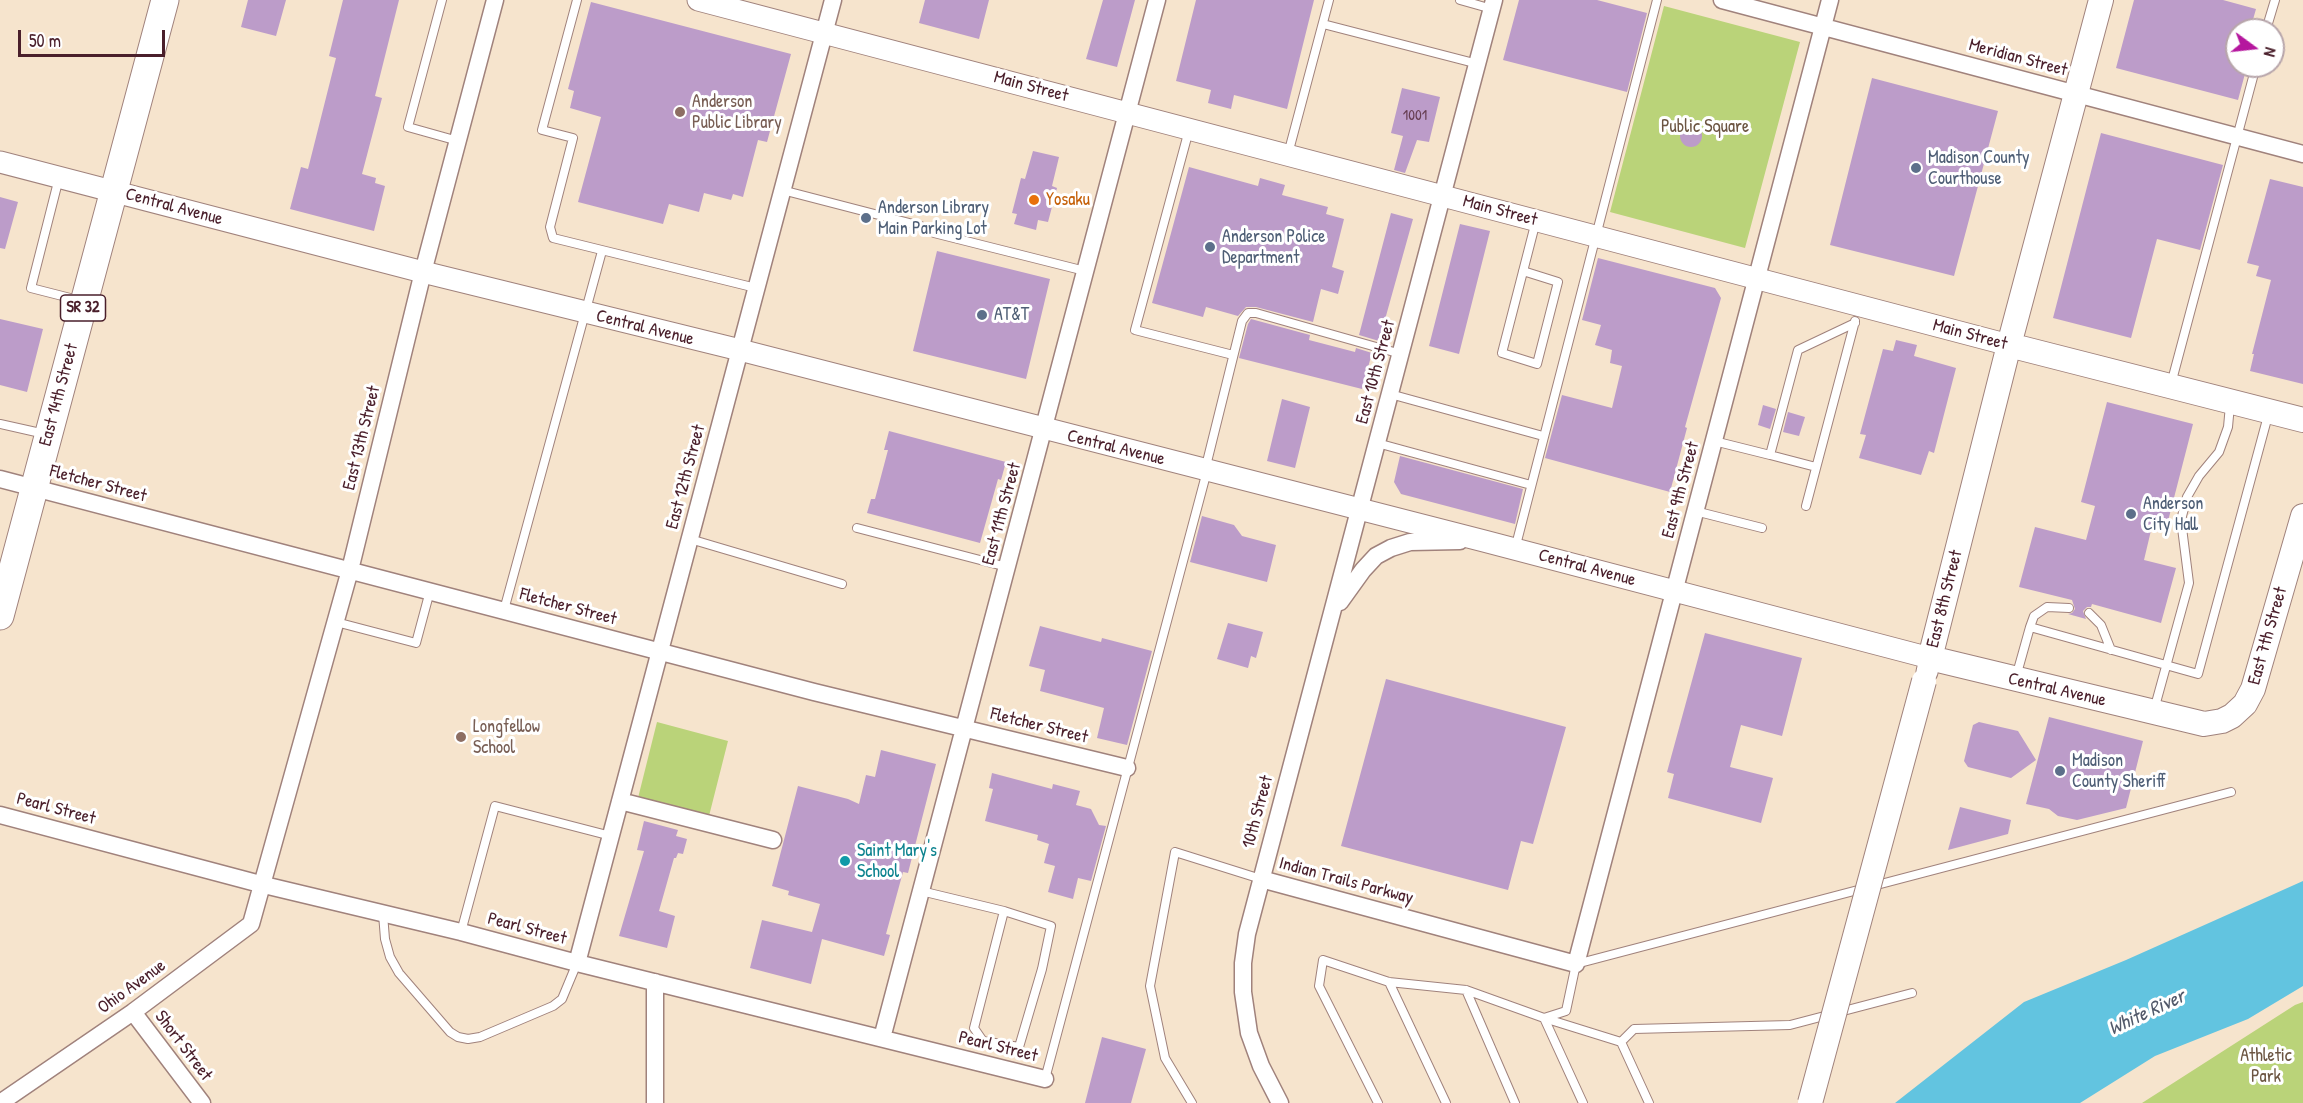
<!DOCTYPE html>
<html>
<head>
<meta charset="utf-8">
<style>
  body { margin:0 }
  #map { position:relative; width:2303px; height:1103px; overflow:hidden; background:#f6e4cd; font-family:"Patrick Hand",sans-serif }
  canvas { display:block }
  .north { position:absolute; left:2225px; top:18px; width:60px; height:60px; box-sizing:border-box; background:#fff; border:2px solid #b7a5aa; border-radius:50%; rotate:105deg; font-size:16px; font-weight:700; line-height:24px; text-align:center; color:#4a1f2b }
  .north::after { content:''; display:block; margin:auto; width:21px; height:27px; background:#b5179e; clip-path:polygon(50% 0,100% 100%,50% 72%,0 100%) }
  .scale { position:absolute; left:18px; top:30px; width:147px; height:27px; box-sizing:border-box; border:3px solid #4a1f2b; border-top:0; padding-left:8px; font-size:18px; line-height:21px; white-space:nowrap; color:#4a1f2b; -webkit-text-stroke:4px #fff; paint-order:stroke }
</style>
</head>
<body>
<div id="map">
<canvas width="2303" height="1103"></canvas>
<div class="north">N</div>
<div class="scale">50 m</div>
</div>
<script>
const ctx = document.querySelector('canvas').getContext('2d');
ctx.lineJoin = 'round';
function fill(path, color) { ctx.fillStyle = color; ctx.fill(path, 'evenodd'); }
const poly = rows => new Path2D(rows.map(r => 'M' + r).join(''));
function strokePath(path, color, width, dash) { ctx.strokeStyle = color; ctx.lineWidth = width; ctx.lineCap = dash ? 'butt' : 'round'; ctx.setLineDash(dash || []); ctx.stroke(path); }
function write(font, color, halo, rows, align = 'center') {
  ctx.font = font + ' "Patrick Hand",sans-serif'; ctx.lineWidth = 6; ctx.setLineDash([]); ctx.textBaseline = 'middle'; ctx.strokeStyle = halo; ctx.fillStyle = color; for (const [text, x, y, turn = 0] of rows) {
    ctx.save(); ctx.translate(x, y); ctx.rotate((+turn || 0) * Math.PI / 180); ctx.textAlign = isNaN(turn) ? turn : align; if (halo) ctx.strokeText(text, 0, 0); ctx.fillText(text, 0, 0); ctx.restore();
  }
}
fill(poly([
  [1664,6,1800,42,1745,248,1610,212],
  [657,722,728,741,709,816,638,798],
  [2303,1002,2303,1103,2142,1103,2295,1005]
]), '#bad379');
fill(poly([
  [2303,881,2303,986,2248,1019,2155,1056,2080,1103,1895,1103,2024,1002,2126,960]
]), '#62c4e0');
fill(poly([
  [248,0,286,0,276,36,241,27],
  [343,0,399,0,375,96,382,98,362,174,376,178,375,183,385,186,374,231,290,209,301,167,308,169,336,58,329,56],
  [925,0,989,0,979,39,919,23],
  [1103,0,1135,0,1117,67,1086,59],
  [1196,0,1314,0,1287,109,1234,95,1231,109,1208,103,1211,90,1176,81],
  [1519,0,1597,0,1647,13,1627,92,1503,60],
  [2134,0,2223,0,2256,9,2250,30,2237,30,2237,66,2247,66,2238,100,2116,68],
  [591,2,791,54,767,142,758,140,743,197,733,194,731,200,704,193,699,212,669,204,663,224,578,202,601,117,570,108,574,91,568,89],
  [1872,78,1998,111,1954,276,1830,245],
  [1402,88,1440,97,1429,142,1417,140,1405,173,1394,170,1403,136,1391,133],
  '1680 136a11 11 0 1 1 22 0a11 11 0 1 1-22 0Z',
  [2101,133,2223,165,2200,250,2157,239,2131,338,2053,318],
  [1033,151,1059,157,1052,186,1057,188,1048,222,1038,220,1036,230,1014,224,1017,214,1012,213,1021,178,1025,179],
  [1189,167,1258,186,1260,178,1285,185,1282,195,1328,207,1326,214,1344,219,1332,267,1344,271,1338,294,1321,289,1313,322,1256,307,1246,307,1238,316,1206,307,1203,317,1152,303],
  [2270,179,2303,187,2303,384,2250,371,2254,354,2252,354,2271,280,2256,276,2259,266,2247,263],
  [0,197,18,202,5,249,0,248],
  [1391,213,1413,219,1379,341,1359,335],
  [1460,224,1490,231,1459,354,1429,346],
  [937,251,1050,279,1026,379,913,351],
  [1598,258,1715,288,1721,298,1685,427,1687,428,1670,492,1545,458,1562,395,1612,408,1622,366,1610,363,1612,350,1595,345,1601,325,1582,320],
  [0,319,43,329,27,392,0,385],
  [1251,319,1310,335,1309,340,1355,352,1356,348,1372,353,1362,389,1239,358,1248,324],
  [1896,340,1917,345,1914,356,1956,368,1934,453,1929,451,1921,475,1859,458,1866,435,1860,434,1883,349,1893,351],
  [1282,399,1310,407,1295,468,1267,461],
  [2107,402,2193,424,2167,525,2153,522,2144,560,2176,568,2161,623,2092,604,2091,607,2087,607,2083,611,2086,619,2068,614,2072,613,2075,609,2072,600,2019,587,2035,527,2086,540,2095,506,2081,502],
  [1763,405,1776,409,1770,429,1758,425],
  [1788,412,1805,417,1799,436,1783,432],
  [889,431,1006,462,1001,480,998,479,980,543,867,513,871,499,875,499,888,450,884,450],
  [1400,456,1523,489,1515,524,1401,494,1394,482],
  [1202,516,1234,525,1242,536,1276,545,1267,582,1190,562],
  [1228,623,1263,632,1256,658,1251,656,1248,668,1217,659],
  [1040,626,1101,642,1102,638,1152,651,1127,745,1097,738,1104,708,1040,691,1045,670,1029,666],
  [1705,633,1802,658,1782,736,1741,725,1730,767,1773,778,1761,823,1668,798,1674,774,1667,772],
  [1386,679,1566,727,1533,844,1521,841,1508,890,1341,846],
  [2049,717,2143,741,2126,808,2077,820,2058,816,2049,809,2026,804],
  [1979,722,2018,731,2036,760,2011,778,1968,767,1964,761,1973,725],
  [881,750,936,764,908,873,903,872,886,934,890,935,884,956,822,939,811,984,750,968,762,920,812,932,820,904,788,895,789,891,772,886,798,786,848,799,859,804,866,775,875,777],
  [992,773,1052,789,1053,784,1080,791,1076,805,1091,809,1099,825,1106,826,1091,881,1078,878,1073,899,1048,892,1055,866,1044,863,1049,844,1037,840,1038,835,985,821,993,789,989,788],
  [1960,807,2011,820,2008,834,1948,850],
  [644,821,678,830,676,836,687,839,683,854,678,853,676,858,674,858,659,911,675,916,667,948,619,936,644,851,637,850],
  [1102,1037,1146,1049,1131,1103,1085,1103]
]), '#bc9cc9');
const service = poly([
  [442,0,408,127,458,141],
  [577,0,542,130,573,138,550,227,553,238,756,288],
  [1460,0,1492,9],
  [1323,24,1478,64],
  [2266,30,2275,0],
  [1189,130,1135,330,1233,355],
  [1288,154,1329,0],
  [59,178,31,288,82,301],
  [782,190,921,226],
  [934,233,1085,271],
  [1523,271,1558,282,1537,364,1502,353,1536,221],
  [2171,384,2256,66],
  [1390,394,1543,436],
  [0,424,45,434],
  [1714,441,1770,455,1798,350,1855,323],
  [1377,443,1531,485],
  [1770,455,1816,467],
  [1205,470,1242,321,1248,313,1256,313,1401,354],
  [1806,506,1855,321],
  [1695,511,1762,528],
  [857,528,1007,567],
  [690,539,842,584],
  [1515,549,1657,0],
  [504,610,602,251],
  [2089,613,2101,625,2111,650],
  [336,622,416,643,430,591],
  [2030,627,2034,616,2047,607,2069,608],
  [2016,677,2030,627,2198,674,2269,412],
  [2154,710,2189,583,2181,520,2187,497,2199,476,2219,452,2228,427,2230,405],
  [921,891,1004,911,974,1028,983,1041,1019,1047,1042,969,1051,926,1004,911],
  [383,914,385,939,390,957,399,973,450,1032,458,1037,468,1039,480,1037,553,1006,562,999,577,963],
  [461,932,495,806,611,836],
  [1389,982,1446,1103],
  [1466,990,1515,1103],
  [1621,1042,1649,1103],
  [1045,1079,1207,471],
  [1192,1103,1165,1058,1150,986,1175,852,1261,879],
  [1378,1103,1319,986,1323,960,1389,982,1466,990,1544,1018,1566,1011,1576,964,2231,792],
  [1583,1103,1544,1018,1621,1042,1634,1029,1790,1025,1912,993]
]);
const minor = poly([
  [1722,0,2303,154],
  [0,479,814,692,1127,768],
  [1340,602,1363,570,1376,556,1391,548,1410,542,1460,541],
  [620,801,773,840],
  [0,815,264,885,461,932,577,963,1045,1079],
  [1261,879,1576,964,1830,0],
  [577,963,833,0],
  [655,982,655,1103],
  [133,1012,202,1103],
  [882,1038,1157,0],
  [0,1103,133,1012,251,924,350,570,423,272,495,0],
  [1280,1103,1261,1066,1249,1033,1243,992,1243,963,1247,934,1494,0]
]);
const tertiary = poly([
  [698,0,2009,345],
  [0,162,423,272,740,350,1484,541,1930,658,1927,672]
]);
const secondary = poly([
  [2101,0,2009,345,1930,658,2204,724,2222,721,2232,716,2245,704,2253,689,2303,516],
  [2009,345,2303,420]
]);
const primary = poly([
  [0,616,165,0]
]);
strokePath(service, '#a0827c', 10);
strokePath(minor, '#a0827c', 19);
strokePath(tertiary, '#a0827c', 23);
strokePath(secondary, '#a0827c', 26);
strokePath(primary, '#a0827c', 29);
strokePath(service, '#fff', 8);
strokePath(minor, '#fff', 16);
strokePath(tertiary, '#fff', 21);
strokePath(secondary, '#fff', 24);
strokePath(primary, '#fff', 27);
const secondaryBridge = poly([
  [1810,1103,1924,681]
]);
strokePath(secondaryBridge, '#a0827c', 26, []);
strokePath(secondaryBridge, '#fff', 24);
for (const [x, y, r, color] of [
  [680,112,6,"#8d6e63"],
  [1916,168,6,"#5c6f8a"],
  [1034,200,6,"#e8710a"],
  [866,218,6,"#5c6f8a"],
  [1210,247,6,"#5c6f8a"],
  [982,315,6,"#5c6f8a"],
  [2131,514,6,"#5c6f8a"],
  [461,737,6,"#8d6e63"],
  [2060,771,6,"#5c6f8a"],
  [845,861,6,"#0f9aa8"]
]) { const dot = new Path2D(); dot.arc(x, y, r, 0, 2 * Math.PI); ctx.fillStyle = color; ctx.fill(dot); strokePath(dot, '#fff', 2); }
write('15px', '#663e52', null, [
  ["1001",1415,116]
]);
for (const [x, y, w] of [
  [83,308,45]
]) { const box = new Path2D(); box.roundRect(x - w / 2, y - 13, w, 26, 4.5); ctx.fillStyle = '#fff'; ctx.fill(box); strokePath(box, '#4a1f2b', 1.5); }
write('bold 16px', '#4a1f2b', null, [
  ["SR 32",83,308]
]);
write('18px', '#4a1f2b', '#fff', [
  ["Meridian Street",2018,58,15],
  ["Main Street",1031,87,15],
  ["Central Avenue",174,207,15],
  ["Main Street",1500,211,15],
  ["Central Avenue",645,328,14],
  ["Main Street",1970,335,15],
  ["East 10th Street",1376,372,-75],
  ["East 14th Street",59,395,-75],
  ["East 13th Street",362,438,-76],
  ["Central Avenue",1116,448,14],
  ["East 12th Street",686,477,-75],
  ["Fletcher Street",98,484,15],
  ["East 9th Street",1681,490,-75],
  ["East 11th Street",1002,514,-75],
  ["Central Avenue",1587,568,15],
  ["East 8th Street",1945,599,-76],
  ["Fletcher Street",568,607,15],
  ["East 7th Street",2268,636,-74],
  ["Central Avenue",2057,690,13],
  ["Fletcher Street",1039,726,14],
  ["Pearl Street",56,809,15],
  ["10th Street",1258,812,-75],
  ["Indian Trails Parkway",1346,881,15],
  ["Pearl Street",527,929,15],
  ["Ohio Avenue",132,987,-36],
  ["Short Street",183,1046,53],
  ["Pearl Street",998,1047,14]
]);
write('18px', '#785e54', '#fff', [
  ["Anderson",692,102],
  ["Public Library",692,123],
  ["Longfellow",473,727],
  ["School",473,748]
], 'left');
write('18px', '#6c5542', '#fff', [
  ["Public Square",1705,127],
  ["Athletic",2266,1056],
  ["Park",2266,1077]
]);
write('18px', '#4e5e75', '#fff', [
  ["Madison County",1928,158],
  ["Courthouse",1928,179],
  ["Anderson Library",878,208],
  ["Main Parking Lot",878,229],
  ["Anderson Police",1222,237],
  ["Department",1222,258],
  ["AT&T",994,315],
  ["Anderson",2143,504],
  ["City Hall",2143,525],
  ["Madison",2072,761],
  ["County Sheriff",2072,782]
], 'left');
write('18px', '#c56008', '#fff', [
  ["Yosaku",1046,200]
], 'left');
write('18px', '#0d838f', '#fff', [
  ["Saint Mary's",857,851],
  ["School",857,872]
], 'left');
write('italic 20px', '#52596a', '#fff', [
  ["White River",2147,1013,-25]
]);
</script>
</body>
</html>
